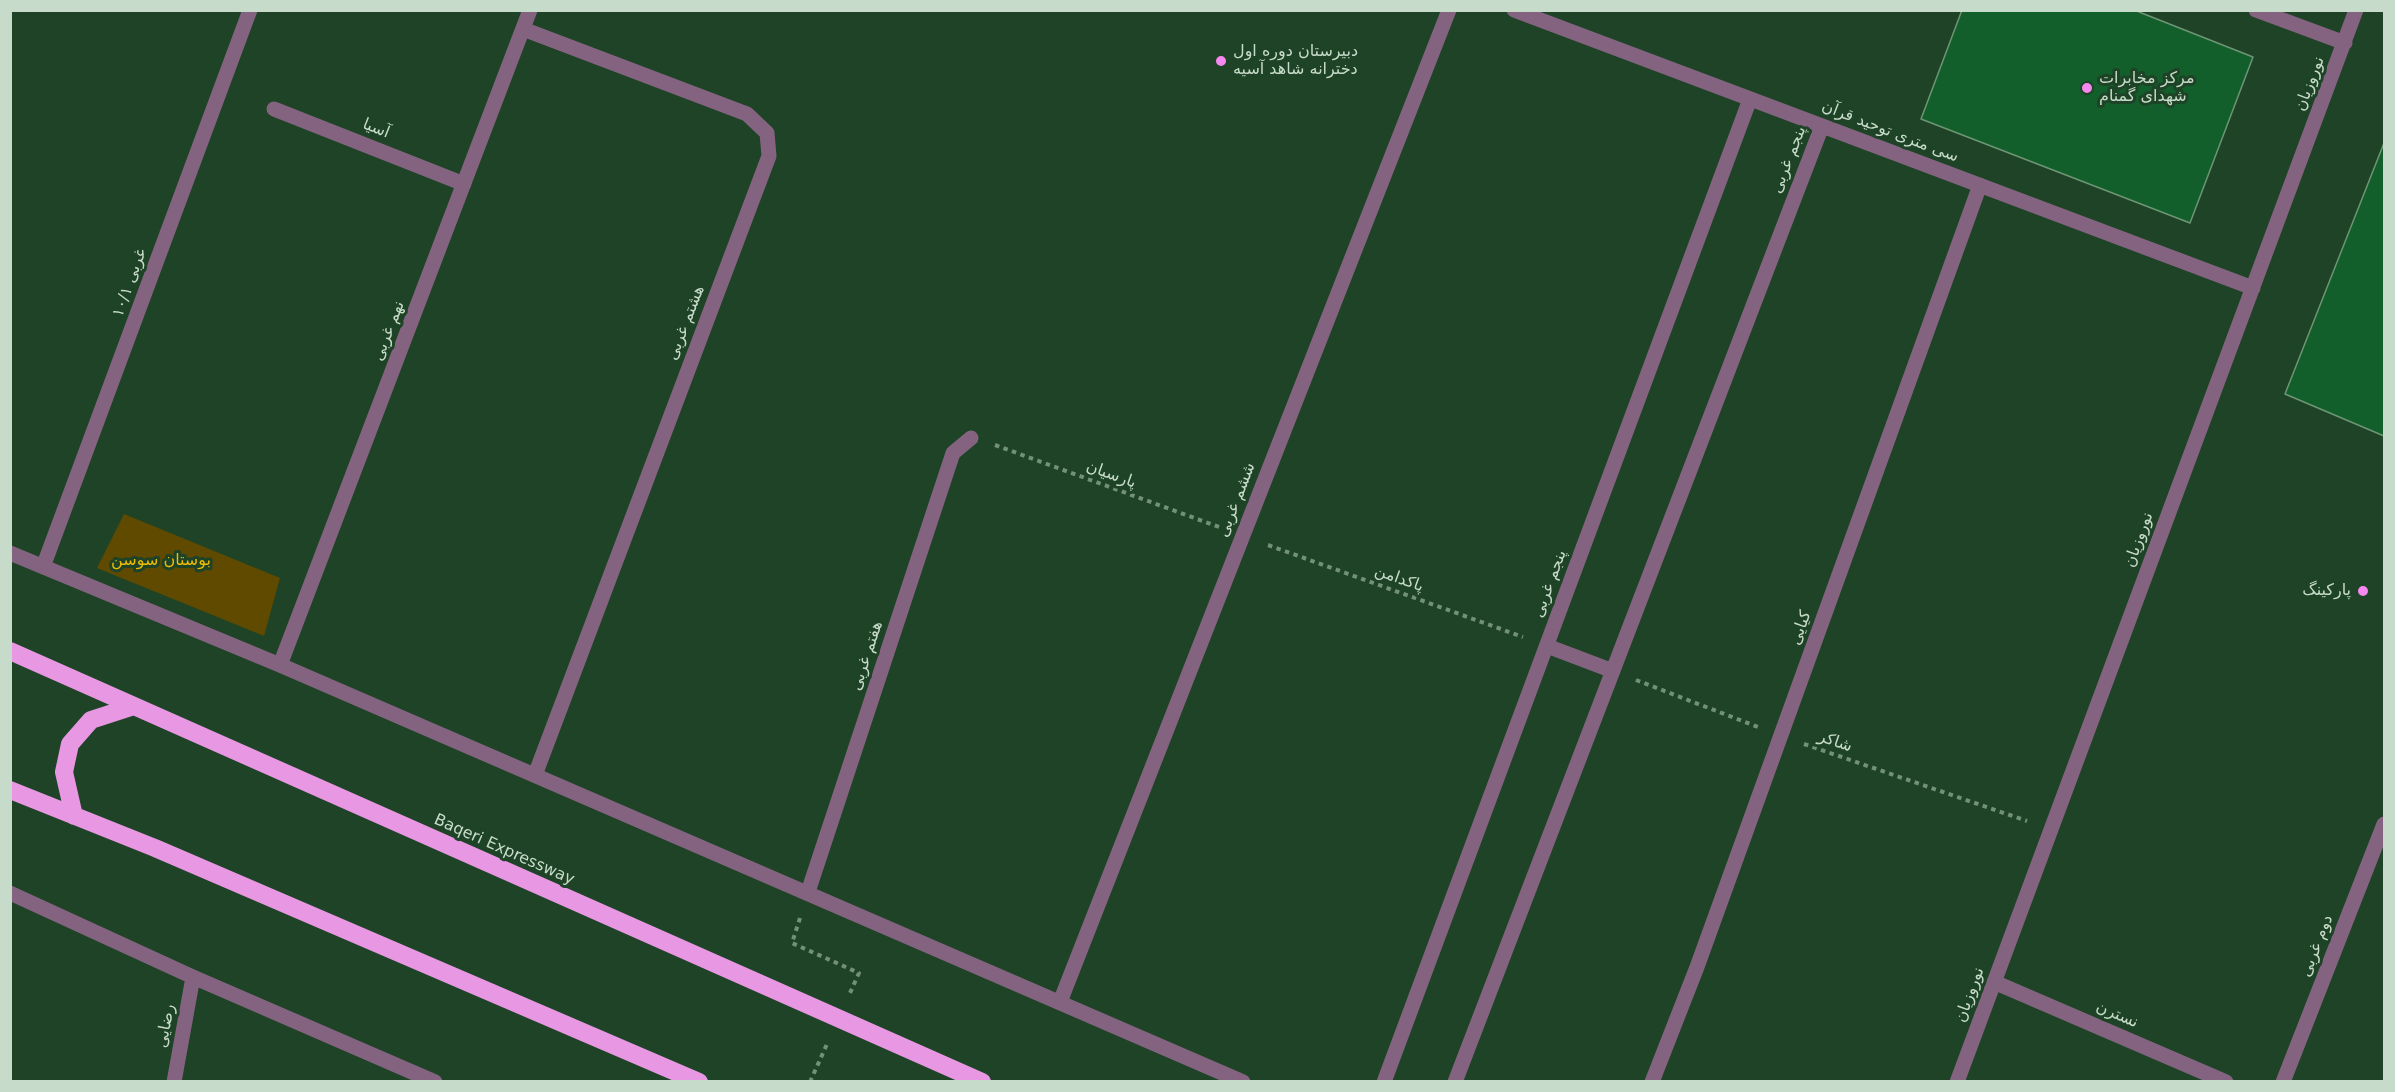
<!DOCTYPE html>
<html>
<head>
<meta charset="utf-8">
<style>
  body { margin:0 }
  #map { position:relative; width:2395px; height:1092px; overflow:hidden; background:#1e4326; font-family:"DejaVu Sans",sans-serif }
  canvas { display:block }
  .frame { position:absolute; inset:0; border:12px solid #c6dbc9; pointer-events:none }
</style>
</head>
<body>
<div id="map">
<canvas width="2395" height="1092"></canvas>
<div class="frame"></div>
</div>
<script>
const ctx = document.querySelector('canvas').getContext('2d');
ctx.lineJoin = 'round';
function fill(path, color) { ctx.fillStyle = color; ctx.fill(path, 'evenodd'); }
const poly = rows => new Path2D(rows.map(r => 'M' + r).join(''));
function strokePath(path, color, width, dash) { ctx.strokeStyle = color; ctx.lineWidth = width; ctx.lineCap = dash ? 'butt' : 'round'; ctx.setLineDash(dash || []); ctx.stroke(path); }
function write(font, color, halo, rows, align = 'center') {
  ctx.font = font + ' "DejaVu Sans","Noto Naskh Arabic",sans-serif'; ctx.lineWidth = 6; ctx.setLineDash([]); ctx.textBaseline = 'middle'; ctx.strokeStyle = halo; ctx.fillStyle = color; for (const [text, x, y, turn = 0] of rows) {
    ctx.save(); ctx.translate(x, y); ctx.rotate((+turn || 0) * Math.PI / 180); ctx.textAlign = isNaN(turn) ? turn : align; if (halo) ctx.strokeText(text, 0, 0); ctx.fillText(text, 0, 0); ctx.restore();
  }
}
fill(poly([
  [124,514,280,578,264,636,97,568]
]), '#604a00');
const building = poly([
  [1962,10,2134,10,2253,57,2190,223,1921,119,1962,10],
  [2384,143,2384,436,2285,394,2384,143]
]);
fill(building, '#135f2b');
strokePath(building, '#6e9675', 1.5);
strokePath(poly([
  [995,445,1219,527],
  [1268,545,1523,637],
  [1636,680,1758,727],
  [1804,744,2027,821],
  [800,918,792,943,859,973,850,993],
  [810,1082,827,1044]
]), '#739078', 4, [4.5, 4.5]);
strokePath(poly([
  [1514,10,2253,288],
  [2256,10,2345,43],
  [523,29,747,114,767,133,769,156,535,775],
  [274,109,464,184],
  [10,553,280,665,1243,1082],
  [43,567,250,10],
  [1547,646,1613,671],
  [280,665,530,10],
  [808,892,953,453,971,438],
  [10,893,193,977,435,1082],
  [1994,982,2226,1082],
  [1060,1002,1449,10],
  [174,1082,193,977],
  [1384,1082,1750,99],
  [1455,1082,1822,126],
  [1652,1082,1697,967,1980,185],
  [1957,1082,2356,10],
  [2283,1082,2384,824]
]), '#846381', 15);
strokePath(poly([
  [10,651,982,1082],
  [10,790,155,848,699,1082],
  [74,816,64,772,70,744,91,720,131,707]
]), '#e897e3', 18);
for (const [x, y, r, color] of [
  [1221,61,6,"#f589ef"],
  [2087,88,6,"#f589ef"],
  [2363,591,6,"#f589ef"]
]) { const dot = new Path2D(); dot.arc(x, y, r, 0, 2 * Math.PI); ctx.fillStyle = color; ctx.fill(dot); strokePath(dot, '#1e4326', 2); }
write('16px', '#c6dbc9', '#1e4326', [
  ["دبیرستان دوره اول",1233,52],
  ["دخترانه شاهد آسیه",1233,70],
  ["مرکز مخابرات",2099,79],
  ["شهدای گمنام",2099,97],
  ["پارکینگ",2351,591,"right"]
], 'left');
write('16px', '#c6dbc9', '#1e4326', [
  ["نوروزیان",2310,84,-69],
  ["آسیا",376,129,22],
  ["سی متری توحید قرآن",1890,132,21],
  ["پنجم غربی",1789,160,-69],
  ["۱۰/۱ غربی",130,283,-70],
  ["هشتم غربی",686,323,-69],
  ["نهم غربی",389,331,-69],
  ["پارسیان",1111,475,20],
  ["ششم غربی",1237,500,-69],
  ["نوروزیان",2139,540,-70],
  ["پاکدامن",1399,579,20],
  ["پنجم غربی",1550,584,-70],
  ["کیایی",1801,628,-70],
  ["هفتم غربی",867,656,-72],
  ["شاکر",1835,742,19],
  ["Baqeri Expressway",504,850,24],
  ["دوم غربی",2317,946,-69],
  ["نوروزیان",1970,995,-70],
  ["نسترن",2117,1015,23],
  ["رضایی",166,1026,-79]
]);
write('16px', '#eebc04', '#1e4326', [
  ["بوستان سوسن",161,561]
]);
</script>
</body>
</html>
